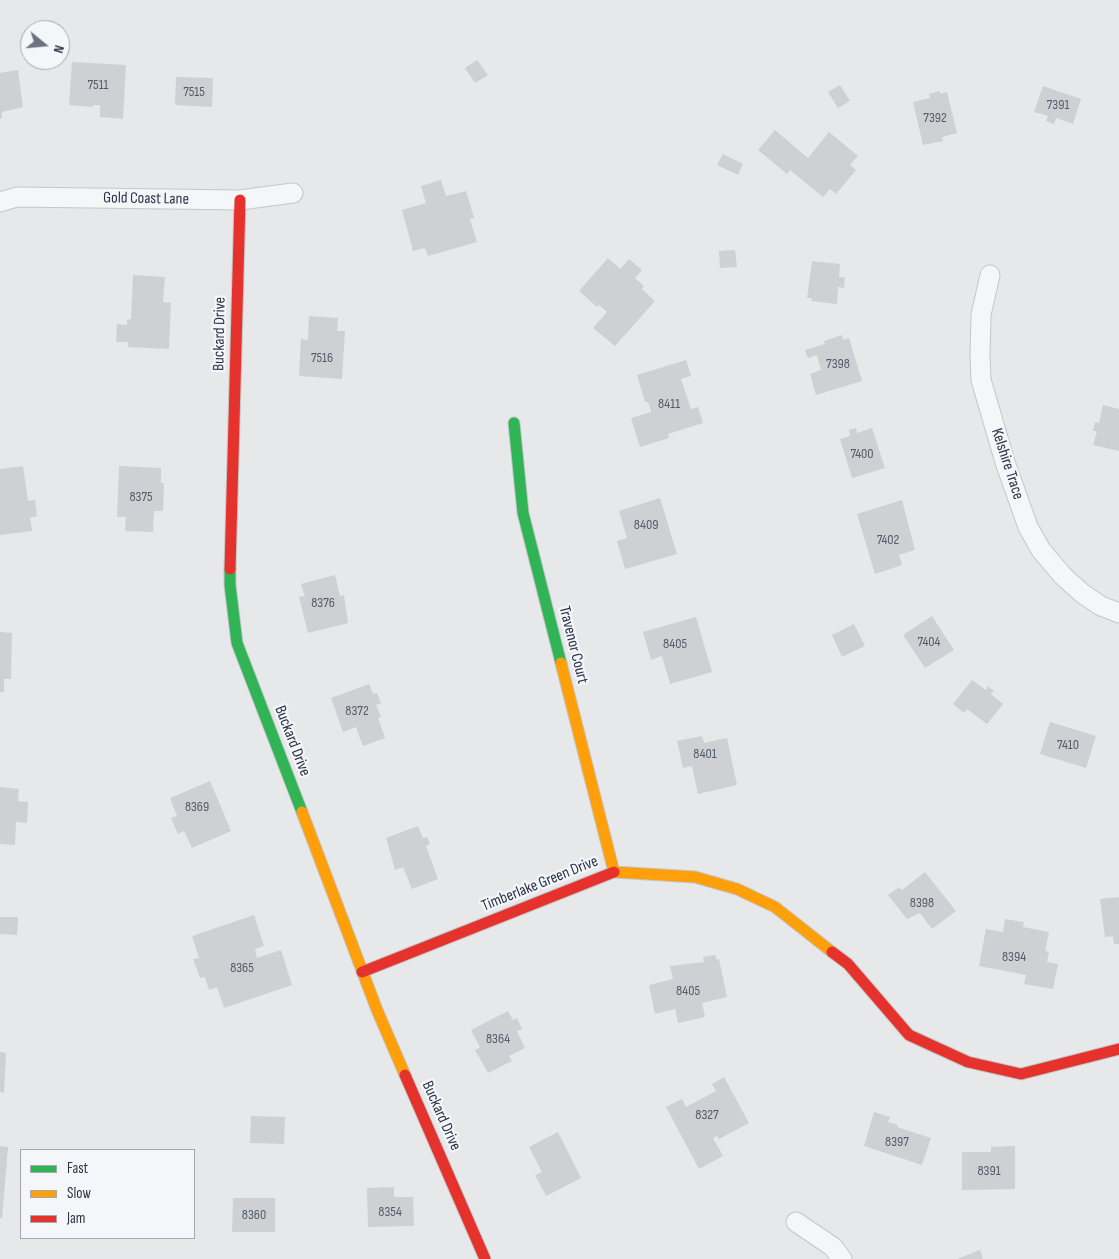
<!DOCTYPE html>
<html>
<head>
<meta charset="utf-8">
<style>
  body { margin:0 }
  #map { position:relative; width:1119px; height:1259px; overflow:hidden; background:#e6e8ea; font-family:"Sofia Sans Condensed",sans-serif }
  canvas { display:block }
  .legend { position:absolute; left:20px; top:1149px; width:175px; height:90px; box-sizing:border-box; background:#f4f6f9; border:1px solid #a4a8b1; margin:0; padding:6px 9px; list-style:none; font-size:15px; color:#2b3445 }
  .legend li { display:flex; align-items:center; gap:10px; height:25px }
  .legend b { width:25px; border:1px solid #a4a8b1 }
  .north { position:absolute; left:20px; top:20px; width:50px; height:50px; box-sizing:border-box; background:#f4f6f9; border:1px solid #a4a8b1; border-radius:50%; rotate:107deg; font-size:14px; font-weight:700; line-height:20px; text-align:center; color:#2b3445 }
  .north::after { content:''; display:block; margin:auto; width:18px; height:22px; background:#6c737f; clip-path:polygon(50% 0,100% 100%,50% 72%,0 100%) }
</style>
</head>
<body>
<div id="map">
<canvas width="1119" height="1259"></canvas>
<ul class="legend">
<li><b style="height:6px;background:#30b455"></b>Fast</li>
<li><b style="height:6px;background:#ff9f0a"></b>Slow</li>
<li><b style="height:6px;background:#e5322d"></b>Jam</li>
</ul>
<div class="north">N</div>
</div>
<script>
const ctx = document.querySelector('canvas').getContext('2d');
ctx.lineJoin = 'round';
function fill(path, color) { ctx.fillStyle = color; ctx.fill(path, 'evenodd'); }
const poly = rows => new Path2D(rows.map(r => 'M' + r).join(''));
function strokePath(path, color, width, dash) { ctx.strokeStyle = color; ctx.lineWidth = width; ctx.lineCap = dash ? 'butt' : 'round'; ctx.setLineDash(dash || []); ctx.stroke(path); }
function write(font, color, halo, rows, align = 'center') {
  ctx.font = font + ' "Sofia Sans Condensed",sans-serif'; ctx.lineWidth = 4.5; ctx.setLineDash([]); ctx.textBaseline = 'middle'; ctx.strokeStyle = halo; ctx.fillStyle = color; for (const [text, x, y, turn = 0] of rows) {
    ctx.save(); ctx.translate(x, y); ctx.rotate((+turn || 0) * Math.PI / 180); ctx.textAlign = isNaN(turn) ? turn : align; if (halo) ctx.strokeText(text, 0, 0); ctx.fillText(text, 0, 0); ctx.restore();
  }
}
fill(poly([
  [477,60,488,75,475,83,465,68],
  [72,62,126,65,123,119,100,117,100,105,93,105,93,107,69,105],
  [18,70,23,107,2,112,2,118,0,119,0,73],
  [176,77,213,78,212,107,175,105],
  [840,85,850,101,838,108,828,92],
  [1043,86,1081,99,1073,124,1056,118,1054,124,1046,121,1048,116,1034,112],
  [940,91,940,94,947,92,957,133,942,137,943,141,923,145,913,102,930,98,929,94],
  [775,130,808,158,829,132,858,156,850,165,856,170,836,194,830,189,823,197,790,170,787,174,758,150],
  [723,154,743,164,738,175,717,165],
  [441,180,446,196,466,191,474,218,470,219,477,242,428,256,425,248,413,251,402,210,426,203,421,186],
  [735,250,737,267,720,268,719,251],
  [608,258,620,269,629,259,642,270,635,278,644,286,642,289,655,301,615,346,593,328,607,312,599,305,597,307,579,291],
  [812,261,840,264,839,277,845,278,844,288,838,287,837,304,811,301,812,298,807,298],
  [133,275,165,277,163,302,171,303,169,349,128,347,128,342,116,342,117,324,127,325,127,320,131,319],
  [309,316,338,318,337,331,345,331,342,379,299,376,301,339,308,340],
  [842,335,843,340,849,338,862,381,816,395,810,374,821,370,817,355,808,358,805,350,825,344,824,341],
  [686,360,691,376,681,379,691,409,698,407,703,423,668,434,669,438,640,447,631,418,651,412,648,402,645,402,637,375],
  [1103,405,1119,409,1119,451,1093,445,1097,431,1093,431,1095,422,1099,423],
  [856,428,857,433,872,428,885,468,852,478,840,439,850,436,849,430],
  [23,466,28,501,35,500,37,516,30,518,32,531,0,535,0,469],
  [119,466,161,468,161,483,164,483,163,511,154,511,153,532,125,531,126,517,117,517],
  [660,498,677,554,625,569,617,541,627,538,619,511],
  [902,500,915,550,899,555,902,565,875,574,857,514],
  [335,575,340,596,344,595,348,623,308,633,299,597,305,596,301,584],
  [932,616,954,650,925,668,903,635],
  [696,617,712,672,670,684,662,656,651,660,643,632],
  [854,624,865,646,842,657,832,635],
  [0,632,12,633,11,679,4,679,4,692,0,692],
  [972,680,986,690,988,686,994,691,991,694,1003,704,987,724,967,709,964,713,953,704],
  [369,684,373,694,377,693,381,703,376,705,381,717,378,718,385,738,363,746,356,727,343,732,331,698],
  [1050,722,1096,736,1086,768,1040,754],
  [702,736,704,743,727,738,737,785,698,794,692,766,683,768,677,741],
  [210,781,231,831,192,848,184,831,178,834,171,818,177,816,170,798],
  [0,787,19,789,18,801,28,802,27,823,16,822,15,845,0,844],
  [418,826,423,838,427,837,430,844,426,846,438,879,412,889,403,867,395,870,386,838],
  [925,872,956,911,932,929,920,913,907,919,888,895,899,887,902,890],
  [1119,897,1119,944,1114,944,1113,936,1105,937,1100,899],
  [254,915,264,946,255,949,257,958,281,950,292,985,224,1008,217,987,209,990,205,977,200,978,193,959,199,958,192,936],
  [0,917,18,917,17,935,0,934],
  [1005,919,1024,922,1023,927,1049,932,1045,951,1049,952,1047,962,1058,964,1053,989,1024,984,1026,975,979,966,986,929,1003,932],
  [715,955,717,960,719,959,727,997,702,1003,705,1017,678,1023,675,1009,655,1014,649,985,673,979,670,966,704,962,703,957],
  [508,1011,513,1020,517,1018,522,1029,517,1031,525,1048,509,1056,512,1061,488,1073,475,1050,480,1047,471,1030],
  [0,1052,6,1053,4,1093,0,1092],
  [724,1077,749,1123,719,1139,717,1136,713,1138,723,1156,699,1169,666,1107,682,1099,686,1107,716,1091,712,1084],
  [874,1112,890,1117,888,1122,898,1125,897,1127,931,1138,922,1165,864,1146],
  [251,1116,285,1117,284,1144,250,1143],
  [558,1132,581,1178,546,1196,535,1175,542,1172,529,1147],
  [0,1146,8,1147,2,1218,0,1218],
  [1015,1146,1015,1189,962,1190,962,1152,991,1152,991,1147],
  [394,1187,394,1197,413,1197,414,1226,368,1227,367,1188],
  [233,1198,275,1198,275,1232,232,1232],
  [980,1250,983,1259,957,1259]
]), '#ced0d3');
const street = poly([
  [0,202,17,197,240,200,293,193],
  [990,275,981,315,980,356,981,380,1005,462,1028,527,1041,550,1063,576,1083,594,1101,606,1119,613],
  [796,1222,833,1247,842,1259]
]);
const fast = poly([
  [514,423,523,513,561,663],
  [230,569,230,585,237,643,302,812]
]);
const slow = poly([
  [561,663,614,872],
  [302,812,377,1010,405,1075],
  [614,872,695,877,737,889,775,907,832,952]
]);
const jam = poly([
  [230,569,240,200],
  [832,952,848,964,909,1035,968,1062,1021,1074,1119,1049],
  [362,972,614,872],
  [405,1075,485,1259]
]);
strokePath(street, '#c4c6c8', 21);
strokePath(fast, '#c4c6c8', 13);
strokePath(slow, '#c4c6c8', 13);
strokePath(jam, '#c4c6c8', 13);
strokePath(street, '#f5f6f7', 19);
strokePath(fast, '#30b455', 11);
strokePath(slow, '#ff9f0a', 11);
strokePath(jam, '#e5322d', 11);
write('14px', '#545c69', null, [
  ["7511",98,85],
  ["7515",194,92],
  ["7391",1058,105],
  ["7392",935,118],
  ["7516",322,358],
  ["7398",838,364],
  ["8411",669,404],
  ["7400",862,454],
  ["8375",141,497],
  ["8409",646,525],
  ["7402",888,540],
  ["8376",323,603],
  ["7404",929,642],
  ["8405",675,644],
  ["8372",357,711],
  ["7410",1068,745],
  ["8401",705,754],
  ["8369",197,807],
  ["8398",922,903],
  ["8394",1014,957],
  ["8365",242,968],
  ["8405",688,991],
  ["8364",498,1039],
  ["8327",707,1115],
  ["8397",897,1142],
  ["8391",989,1171],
  ["8354",390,1212],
  ["8360",254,1215]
]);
write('16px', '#2b3445', '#f4f6f9', [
  ["Gold Coast Lane",146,199,1],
  ["Buckard Drive",220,334,-89],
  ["Kelshire Trace",1007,464,72],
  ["Travenor Court",573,645,76],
  ["Buckard Drive",292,741,69],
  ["Timberlake Green Drive",540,884,-22],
  ["Buckard Drive",441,1116,66]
]);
</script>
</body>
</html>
